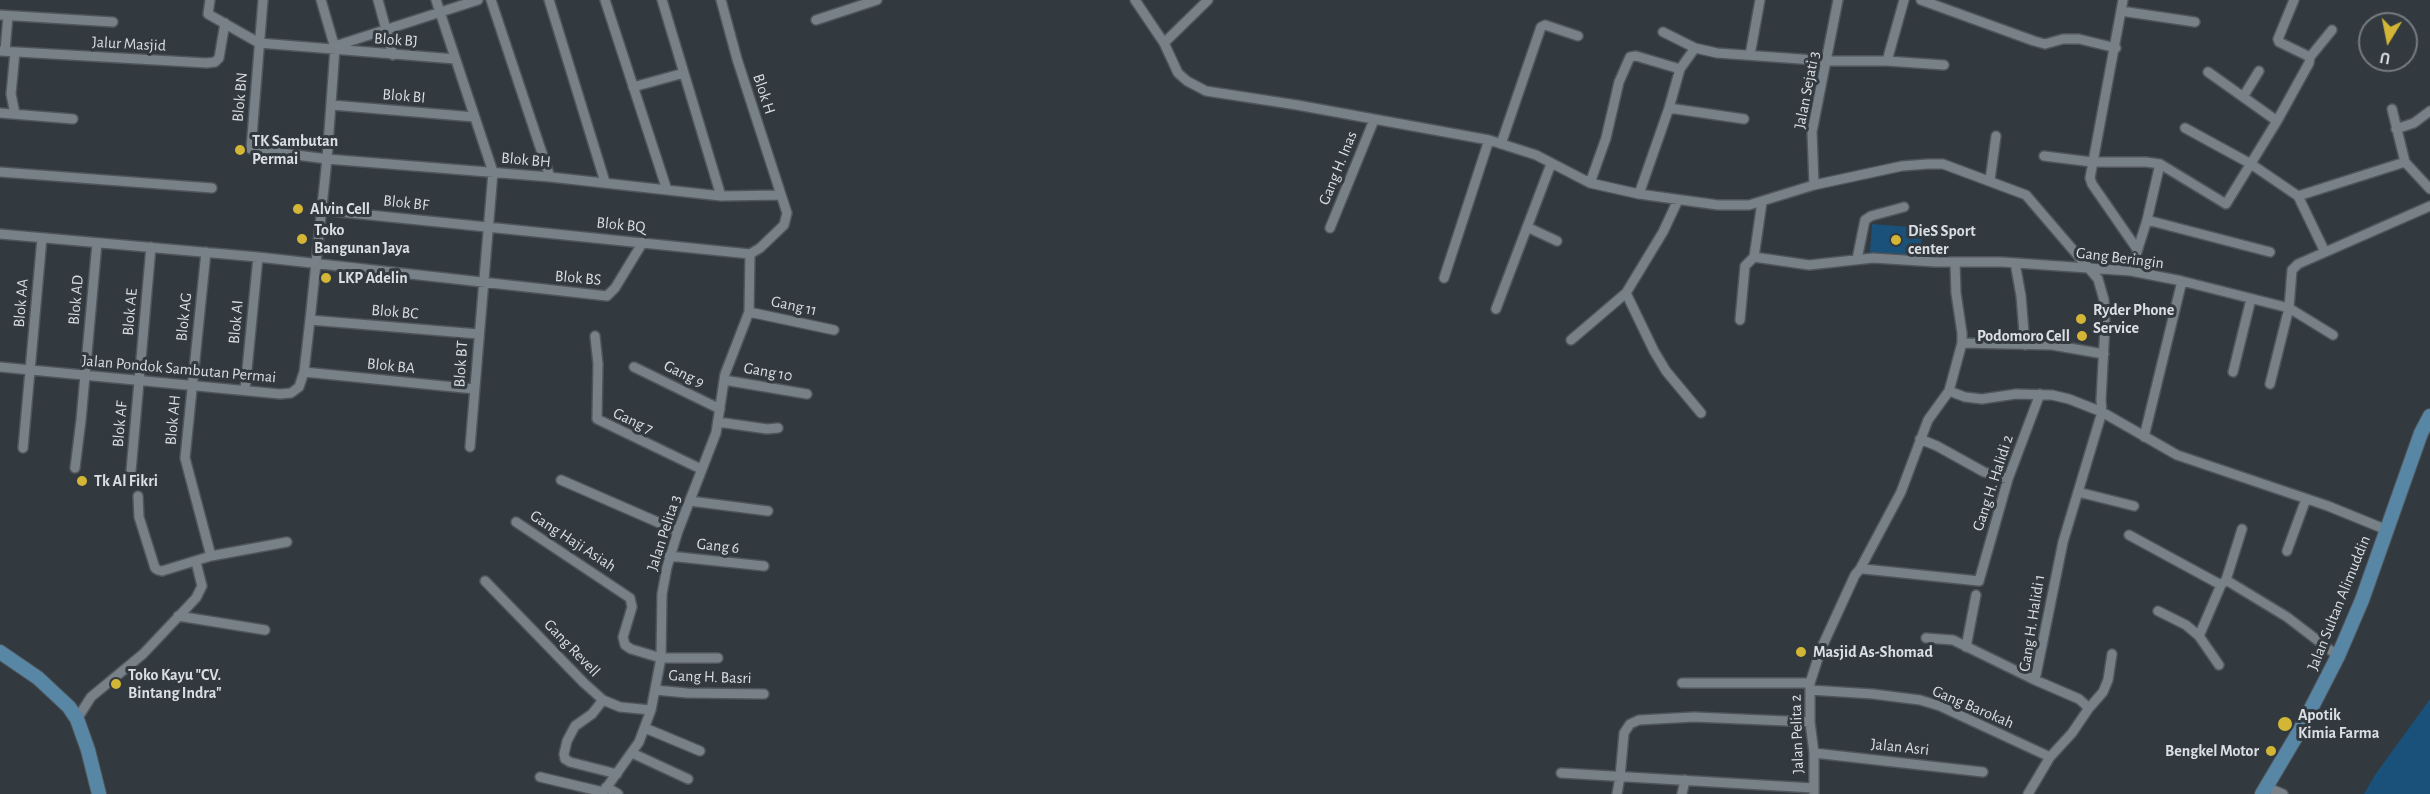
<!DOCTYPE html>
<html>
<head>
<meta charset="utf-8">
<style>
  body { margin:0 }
  #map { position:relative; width:2430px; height:794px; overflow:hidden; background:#32393f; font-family:"Alegreya Sans",sans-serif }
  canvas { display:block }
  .north { position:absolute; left:2358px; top:12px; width:60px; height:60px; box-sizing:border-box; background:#32393f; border:2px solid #757b80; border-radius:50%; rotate:190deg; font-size:16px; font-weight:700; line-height:24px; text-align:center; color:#dadee2 }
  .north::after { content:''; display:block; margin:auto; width:21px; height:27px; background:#d3b635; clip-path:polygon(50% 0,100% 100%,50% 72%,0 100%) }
</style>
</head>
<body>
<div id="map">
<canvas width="2430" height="794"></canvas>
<div class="north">U</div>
</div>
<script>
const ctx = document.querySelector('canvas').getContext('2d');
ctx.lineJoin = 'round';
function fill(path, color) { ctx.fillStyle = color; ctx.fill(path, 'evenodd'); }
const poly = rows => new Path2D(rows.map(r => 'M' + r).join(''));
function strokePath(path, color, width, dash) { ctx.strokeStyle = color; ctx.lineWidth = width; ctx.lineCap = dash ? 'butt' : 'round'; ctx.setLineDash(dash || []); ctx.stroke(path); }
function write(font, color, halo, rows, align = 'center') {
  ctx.font = font + ' "Alegreya Sans",sans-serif'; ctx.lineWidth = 6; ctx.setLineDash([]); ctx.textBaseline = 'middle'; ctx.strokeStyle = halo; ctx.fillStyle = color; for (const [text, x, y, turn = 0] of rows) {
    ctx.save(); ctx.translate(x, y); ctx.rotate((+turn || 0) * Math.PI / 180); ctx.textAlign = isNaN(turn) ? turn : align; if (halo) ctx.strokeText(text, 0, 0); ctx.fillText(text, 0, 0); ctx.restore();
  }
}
fill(poly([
  [1872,224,1922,228,1921,255,1870,252],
  [2430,699,2430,794,2364,794,2375,775]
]), '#1a517b');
const street = poly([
  [210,0,208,14,259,43,455,59],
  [263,0,251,149,327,159,550,177,721,196,781,195],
  [378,0,393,55],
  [436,0,493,172,470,447],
  [491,0,550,177],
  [549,0,605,182],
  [605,0,667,190],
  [662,0,721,196],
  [721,0,737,59,787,213,784,225,760,248,750,254],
  [1135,0,1164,43,1178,73,1187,81,1206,91,1297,105,1489,140,1536,155,1590,183,1639,194,1718,205,1749,205,1814,185,1902,166,1928,164,1943,164,2026,195,2098,279,2104,300,2105,326,2101,400,2102,412,2063,542,2035,680,2079,699,2089,708,2072,733,2050,757,2028,794],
  [1921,0,2034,41,2045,44,2063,39,2079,39,2116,48],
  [2123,0,2090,178,2092,184,2137,249],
  [2294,0,2278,39,2279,42,2310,57],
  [2121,11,2195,22],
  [0,15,113,22],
  [816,20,877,0],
  [1663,32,1695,48,1717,53,1828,61,1887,61,1944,65],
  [1164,43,1208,0],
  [335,46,478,0],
  [0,51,207,63,215,62,219,58,225,23],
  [5,51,8,16],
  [15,52,11,94,15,114],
  [1750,55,1760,0],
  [1887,61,1904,0],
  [2208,72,2277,121],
  [633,87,684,73],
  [2243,97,2259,71],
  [332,105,474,117],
  [1669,108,1744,119],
  [2392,109,2405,162,2430,189],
  [0,113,73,119],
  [2185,128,2251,164,2298,196,2325,252],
  [2396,129,2414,123,2430,111],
  [1501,144,1541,27,1545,25,1578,36],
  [2044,156,2092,162,2146,162,2160,164,2226,204,2277,121,2309,63,2310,57,2332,30],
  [0,172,212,188],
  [1990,180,1996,136],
  [1590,183,1606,138,1619,82,1630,57,1636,56,1680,69],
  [1814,185,1812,132,1838,0],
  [1639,194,1669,108,1680,69,1695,48],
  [2298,196,2405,162],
  [321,210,750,254],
  [2147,220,2270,252],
  [1527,227,1557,241],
  [1330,228,1374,120],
  [0,234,258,257,607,296,615,288,643,242],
  [206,252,185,458,211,556],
  [1754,257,1809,265,1873,258,1935,262,2002,262,2131,271,2182,281,2289,308,2292,270,2298,264,2430,206],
  [1857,259,1865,220,1871,216,1904,207],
  [2015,263,2021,296,2025,345],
  [2131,271,2147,220,2160,164],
  [1444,278,1489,140],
  [1626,293,1654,351,1666,371,1701,413],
  [1496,309,1551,164],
  [749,312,834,330],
  [310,320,478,334],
  [1740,320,1745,266,1754,257,1762,202],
  [595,336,598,364,597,419,701,469],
  [1571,340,1626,293,1663,232,1678,200],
  [1962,343,2052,345,2104,354],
  [0,367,280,394,291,393,299,387,304,372,310,320,327,159,335,48,321,0],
  [634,367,720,409],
  [304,372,474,389],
  [2233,372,2251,299],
  [724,380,807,394],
  [2270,384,2289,308,2333,335],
  [245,390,258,257],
  [1949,391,1965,397,1982,399,2016,394,2052,395,2069,399,2102,412,2177,455,2328,506,2387,530],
  [718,422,767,429,778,428],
  [2144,437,2182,281],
  [1920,439,1937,446,1984,472,2008,479],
  [23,448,42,238],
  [75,468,81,420,97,243],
  [131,471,151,247],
  [561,480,678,531],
  [2078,492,2134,506],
  [138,496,139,517,155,568,158,570,162,571,211,556,287,542],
  [690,501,768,511],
  [516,522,630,598,632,607,623,637,625,645,631,649,661,658,718,658],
  [2129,535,2221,585],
  [2287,551,2306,499],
  [669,556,764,566],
  [1860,569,1901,492,1928,420,1949,391,1962,343,1962,333,1956,293,1955,262],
  [2226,580,2287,617,2338,656],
  [485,581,584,683,603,700,620,707,651,710],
  [2158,611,2186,625,2199,636,2221,585,2226,580,2242,529],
  [178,616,265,630],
  [2199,636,2219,665],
  [1926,638,1953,640,2035,680],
  [1966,647,1976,595],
  [1682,683,1810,683],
  [655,690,687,693,764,694],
  [1810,690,1873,694,1920,700,1940,706,2050,757],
  [603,700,592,714,575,726,567,741,564,754,565,759,570,762,617,774],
  [2089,708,2103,692,2108,680,2112,654],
  [77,719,91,697,143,654,196,598,202,586,196,562],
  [645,728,700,751],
  [632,753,688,779],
  [1814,753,1983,772],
  [1561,773,1813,788],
  [540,777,603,792],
  [606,787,618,794],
  [2266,787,2283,794],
  [602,794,639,742,651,710,661,658,662,594,667,567,678,531,716,433,725,374,749,312,750,254],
  [1617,794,1620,777,1624,733,1630,724,1639,720,1694,717,1810,722],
  [1682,794,1685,780],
  [1814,794,1814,753,1810,722,1810,683,1821,649,1855,575,1860,569,1864,569,1979,581,2008,479,2040,394]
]);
const secondary = poly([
  [0,652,38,678,69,707,77,719,88,750,99,794],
  [2262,794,2300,730,2338,656,2362,600,2421,433,2430,416]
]);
strokePath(street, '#4f555b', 12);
strokePath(secondary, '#4f555b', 16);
strokePath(street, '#788088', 9);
strokePath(secondary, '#5886a5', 14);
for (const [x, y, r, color] of [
  [240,150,6,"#d3b635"],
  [298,209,6,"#d3b635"],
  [302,239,6,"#d3b635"],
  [1896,240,6,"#d3b635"],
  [326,278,6,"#d3b635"],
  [2081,319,6,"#d3b635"],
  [2082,336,6,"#d3b635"],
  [82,481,6,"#d3b635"],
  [1801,652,6,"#d3b635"],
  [116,684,6,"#d3b635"],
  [2285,724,8,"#d3b635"],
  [2271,751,6,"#d3b635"]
]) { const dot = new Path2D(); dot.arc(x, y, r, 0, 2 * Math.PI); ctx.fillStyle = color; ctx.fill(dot); strokePath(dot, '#32393f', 2); }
write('16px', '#dadee2', '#32393f', [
  ["Blok BJ",396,40,4],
  ["Jalur Masjid",129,44,3],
  ["Jalan Sejati 3",1807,90,-79],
  ["Blok H",764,94,72],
  ["Blok BI",404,96,5],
  ["Blok BN",240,97,-85],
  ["Blok BH",526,160,5],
  ["Gang H. Inas",1338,168,-68],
  ["Blok BF",406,203,6],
  ["Blok BQ",621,225,6],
  ["Gang Beringin",2120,258,7],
  ["Blok BS",578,278,5],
  ["Blok AD",76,300,-85],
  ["Blok AA",21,303,-85],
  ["Gang 11",794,306,12],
  ["Blok AE",130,312,-85],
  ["Blok BC",395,312,5],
  ["Blok AG",184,317,-84],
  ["Blok AI",236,322,-85],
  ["Blok BT",461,364,-86],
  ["Blok BA",391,366,6],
  ["Jalan Pondok Sambutan Permai",179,369,5],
  ["Gang 10",768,372,10],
  ["Gang 9",684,374,26],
  ["Blok AH",173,420,-85],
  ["Gang 7",633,421,25],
  ["Blok AF",120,424,-85],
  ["Gang H. Halidi 2",1993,483,-72],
  ["Jalan Pelita 3",664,533,-72],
  ["Gang Haji Asiah",573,541,33],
  ["Gang 6",718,546,6],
  ["Jalan Sultan Alimuddin",2339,603,-68],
  ["Gang H. Halidi 1",2032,623,-81],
  ["Gang Revell",572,648,46],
  ["Gang H. Basri",710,677,2],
  ["Gang Barokah",1973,707,23],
  ["Jalan Pelita 2",1797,734,-92],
  ["Jalan Asri",1900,747,6]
]);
write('bold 16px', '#dadee2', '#32393f', [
  ["TK Sambutan",252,141],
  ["Permai",252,159],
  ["Alvin Cell",310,209],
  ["Toko",314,230],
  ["Bangunan Jaya",314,248],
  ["DieS Sport",1908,231],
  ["center",1908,249],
  ["LKP Adelin",338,278],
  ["Ryder Phone",2093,310],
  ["Service",2093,328],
  ["Podomoro Cell",2070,336,"right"],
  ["Tk Al Fikri",94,481],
  ["Masjid As-Shomad",1813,652],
  ["Toko Kayu \"CV.",128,675],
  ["Bintang Indra\"",128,693],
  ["Apotik",2298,715],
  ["Kimia Farma",2298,733],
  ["Bengkel Motor",2259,751,"right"]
], 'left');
</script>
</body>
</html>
